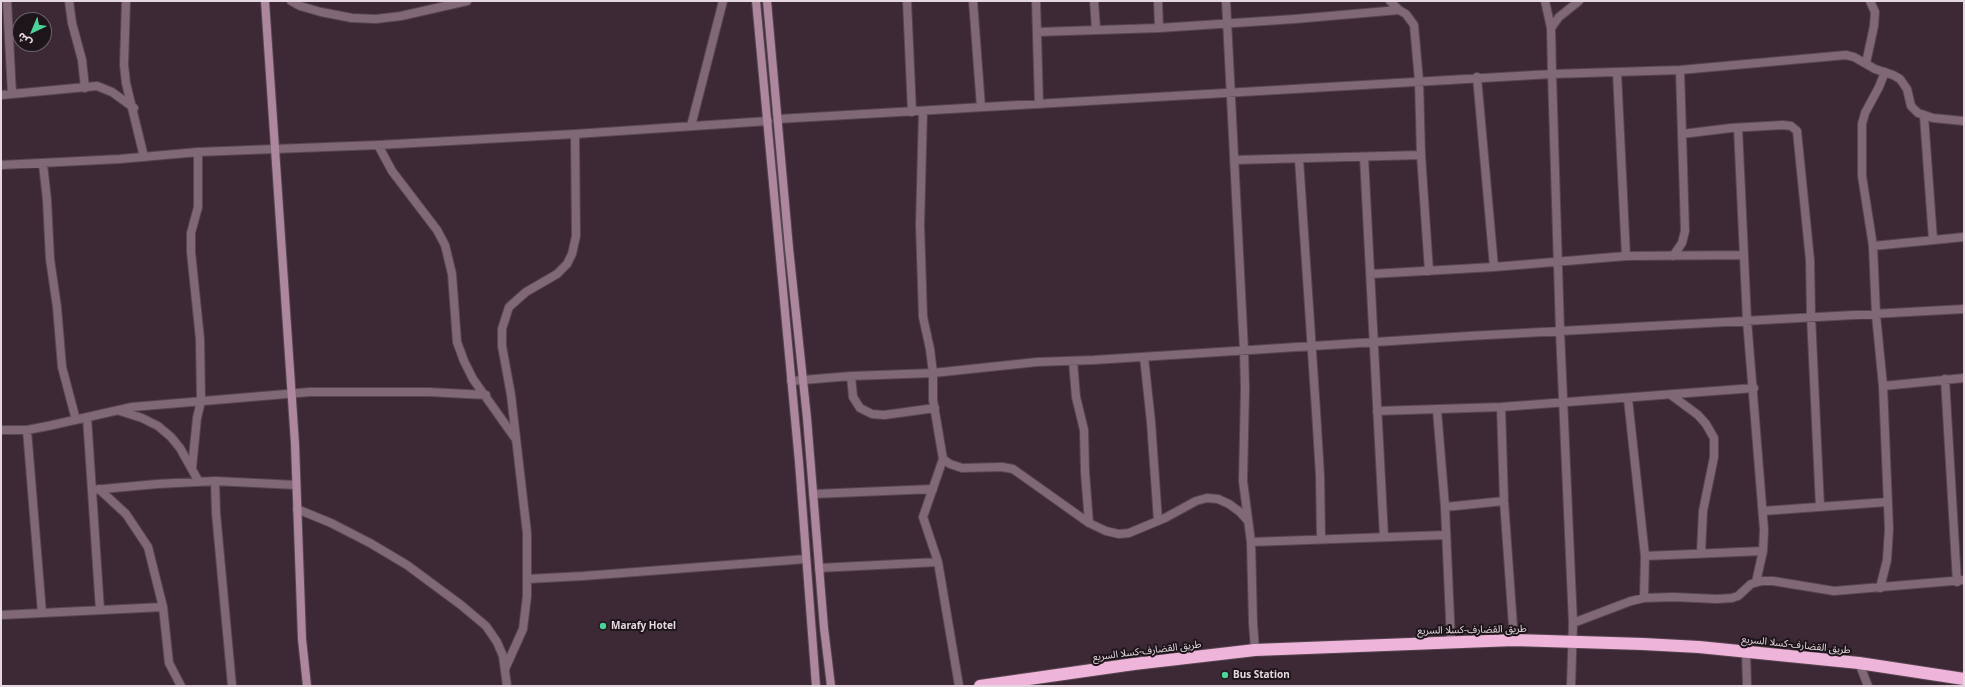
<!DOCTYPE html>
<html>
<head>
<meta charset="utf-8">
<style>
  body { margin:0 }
  #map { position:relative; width:1965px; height:687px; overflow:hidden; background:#3c2935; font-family:"Noto Sans","Noto Sans Arabic",sans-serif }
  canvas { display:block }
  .frame { position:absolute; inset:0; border:2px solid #e5d8e0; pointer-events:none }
  .north { position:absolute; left:12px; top:12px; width:40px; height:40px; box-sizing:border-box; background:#1d151a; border:1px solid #6d6369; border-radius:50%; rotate:224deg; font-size:11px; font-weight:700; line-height:16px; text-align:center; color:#e5d8e0 }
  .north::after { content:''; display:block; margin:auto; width:14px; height:18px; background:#4dd39a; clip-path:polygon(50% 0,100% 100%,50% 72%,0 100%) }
</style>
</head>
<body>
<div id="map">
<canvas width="1965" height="687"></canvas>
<div class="frame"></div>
<div class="north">ش</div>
</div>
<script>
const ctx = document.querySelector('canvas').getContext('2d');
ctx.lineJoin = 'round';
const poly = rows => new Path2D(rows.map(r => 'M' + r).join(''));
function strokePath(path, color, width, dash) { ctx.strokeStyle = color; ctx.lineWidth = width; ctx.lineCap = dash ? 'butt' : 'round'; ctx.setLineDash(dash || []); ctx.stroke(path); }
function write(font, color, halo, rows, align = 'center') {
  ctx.font = font + ' "Noto Sans","Noto Sans Arabic",sans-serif'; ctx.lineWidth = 4; ctx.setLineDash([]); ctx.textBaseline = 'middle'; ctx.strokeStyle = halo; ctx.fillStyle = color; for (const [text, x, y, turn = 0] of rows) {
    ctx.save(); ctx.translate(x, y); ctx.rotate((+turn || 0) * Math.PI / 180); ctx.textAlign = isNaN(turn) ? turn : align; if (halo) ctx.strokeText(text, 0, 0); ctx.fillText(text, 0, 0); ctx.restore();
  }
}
const street = poly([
  [7,1,12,94],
  [69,1,72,23,82,60,85,88],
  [126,1,124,65,126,83,144,157],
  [291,1,300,6,321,12,352,18,376,19,401,16,467,1],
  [907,1,912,112],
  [973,1,981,107],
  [1036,1,1039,104],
  [1094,1,1096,29],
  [1158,1,1159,28],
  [1226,1,1244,350,1245,389,1243,481,1251,542,1253,623,1255,650],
  [1390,1,1399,10],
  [1545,1,1551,28,1552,74,1680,70,1846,55,1854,57,1875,69,1893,75,1900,79,1907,89,1911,106,1918,113,1933,118,1964,121],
  [1551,28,1559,17,1579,1],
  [1037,32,1159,28,1295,19,1399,10,1406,14,1414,25,1419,81,1421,155,1429,271],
  [1866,63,1874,26,1875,12,1870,1],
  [1617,73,1626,256],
  [1477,77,1494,267],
  [1,95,97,86,112,92,134,108],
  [923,111,920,225,923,317,930,349,933,373,933,400,943,459,923,517,938,562,959,686],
  [1924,116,1933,240],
  [778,119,1552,74,1560,331,1573,623,1571,686],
  [691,126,723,1],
  [1738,128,1747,320,1764,530,1763,551,1756,582],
  [1682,134,1731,128,1783,125,1791,126,1797,131,1810,260,1811,316,1820,507],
  [378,145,392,171,437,230,445,245,452,274,457,342,464,361,473,379,515,438],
  [1364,157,1384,537],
  [1299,159,1316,411,1320,475,1321,539],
  [1234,160,1421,155],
  [43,164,47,200,50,259,57,307,62,367,76,420],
  [1,165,120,159,198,152,378,145,575,134,768,121],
  [1873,246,1964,237],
  [1673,256,1682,243,1685,231,1680,70],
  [1371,274,1494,267,1626,256,1744,255],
  [1144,357,1151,422,1158,521],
  [1073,361,1076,397,1084,430,1085,472,1089,523],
  [851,376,853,397,860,408,872,414,884,415,935,408],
  [1945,379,1957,582],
  [791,381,851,376,933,373,1037,362,1094,360,1469,336,1964,309],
  [1883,386,1964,378],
  [1671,395,1698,415,1706,424,1714,438,1714,457,1703,511,1701,553],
  [1628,399,1645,556,1644,598],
  [1501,407,1504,501,1514,640],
  [1437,410,1445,507,1451,641],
  [120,411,142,418,158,426,171,437,180,448,199,482],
  [1377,411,1501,407,1754,388],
  [87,417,100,610],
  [1,430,27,430,48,426,132,407,310,392,429,392,486,395],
  [27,430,42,613],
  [943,459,950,464,962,468,1002,467,1013,469,1089,523,1106,531,1119,534,1129,533,1165,518,1196,501,1207,498,1218,499,1229,504,1240,512,1248,521],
  [192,468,197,418,201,401,200,339,191,252,191,233,198,207,198,152],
  [215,481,216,513,232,686],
  [99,489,126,514,148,547,163,607,169,663,181,686],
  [92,490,157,484,215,481,296,485],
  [813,494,933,489],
  [1445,507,1504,501],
  [297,509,331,523,370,543,407,565,461,605,486,626,497,642,503,656,507,686],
  [1763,511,1887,502],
  [1251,542,1446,535],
  [1645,556,1763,551],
  [819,568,938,562],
  [527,579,583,576,806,559],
  [1880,588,1887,560,1889,529,1883,386,1876,315,1873,246,1862,176,1862,124,1865,113,1879,87,1885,72],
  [1,615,163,607],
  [1573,623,1631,601,1644,598,1673,597,1717,599,1732,598,1738,596,1751,584,1762,581,1773,581,1834,591,1964,580],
  [1746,652,1747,686],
  [1859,663,1868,686],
  [505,669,523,629,527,596,527,533,511,395,502,346,502,329,509,307,526,292,557,274,567,264,572,254,576,236,575,134]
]);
const secondary = poly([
  [265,1,295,444,302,639,307,686],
  [756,1,799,462,816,686],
  [767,1,789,248,807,418,824,628,831,686]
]);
const highway = poly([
  [980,686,1134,664,1255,650,1514,640,1643,644,1699,647,1859,663,1964,679]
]);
strokePath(street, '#574550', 10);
strokePath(secondary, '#574550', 10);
strokePath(highway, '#574550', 14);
strokePath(street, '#806876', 8);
strokePath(secondary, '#ad879e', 8);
strokePath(highway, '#efb4d9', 12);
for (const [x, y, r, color] of [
  [603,626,4,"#4dd39a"],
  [1225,675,4,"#4dd39a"]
]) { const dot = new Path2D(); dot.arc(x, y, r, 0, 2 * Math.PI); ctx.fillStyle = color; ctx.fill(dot); strokePath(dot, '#1d151a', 1.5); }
write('bold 10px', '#e5d8e0', '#1d151a', [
  ["Marafy Hotel",611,626],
  ["Bus Station",1233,675]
], 'left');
write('10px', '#e5d8e0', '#1d151a', [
  ["طريق القضارف-كسلا السريع",1472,630,-1],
  ["طريق القضارف-كسلا السريع",1796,645,6],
  ["طريق القضارف-كسلا السريع",1147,651,-7]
]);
</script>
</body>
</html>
